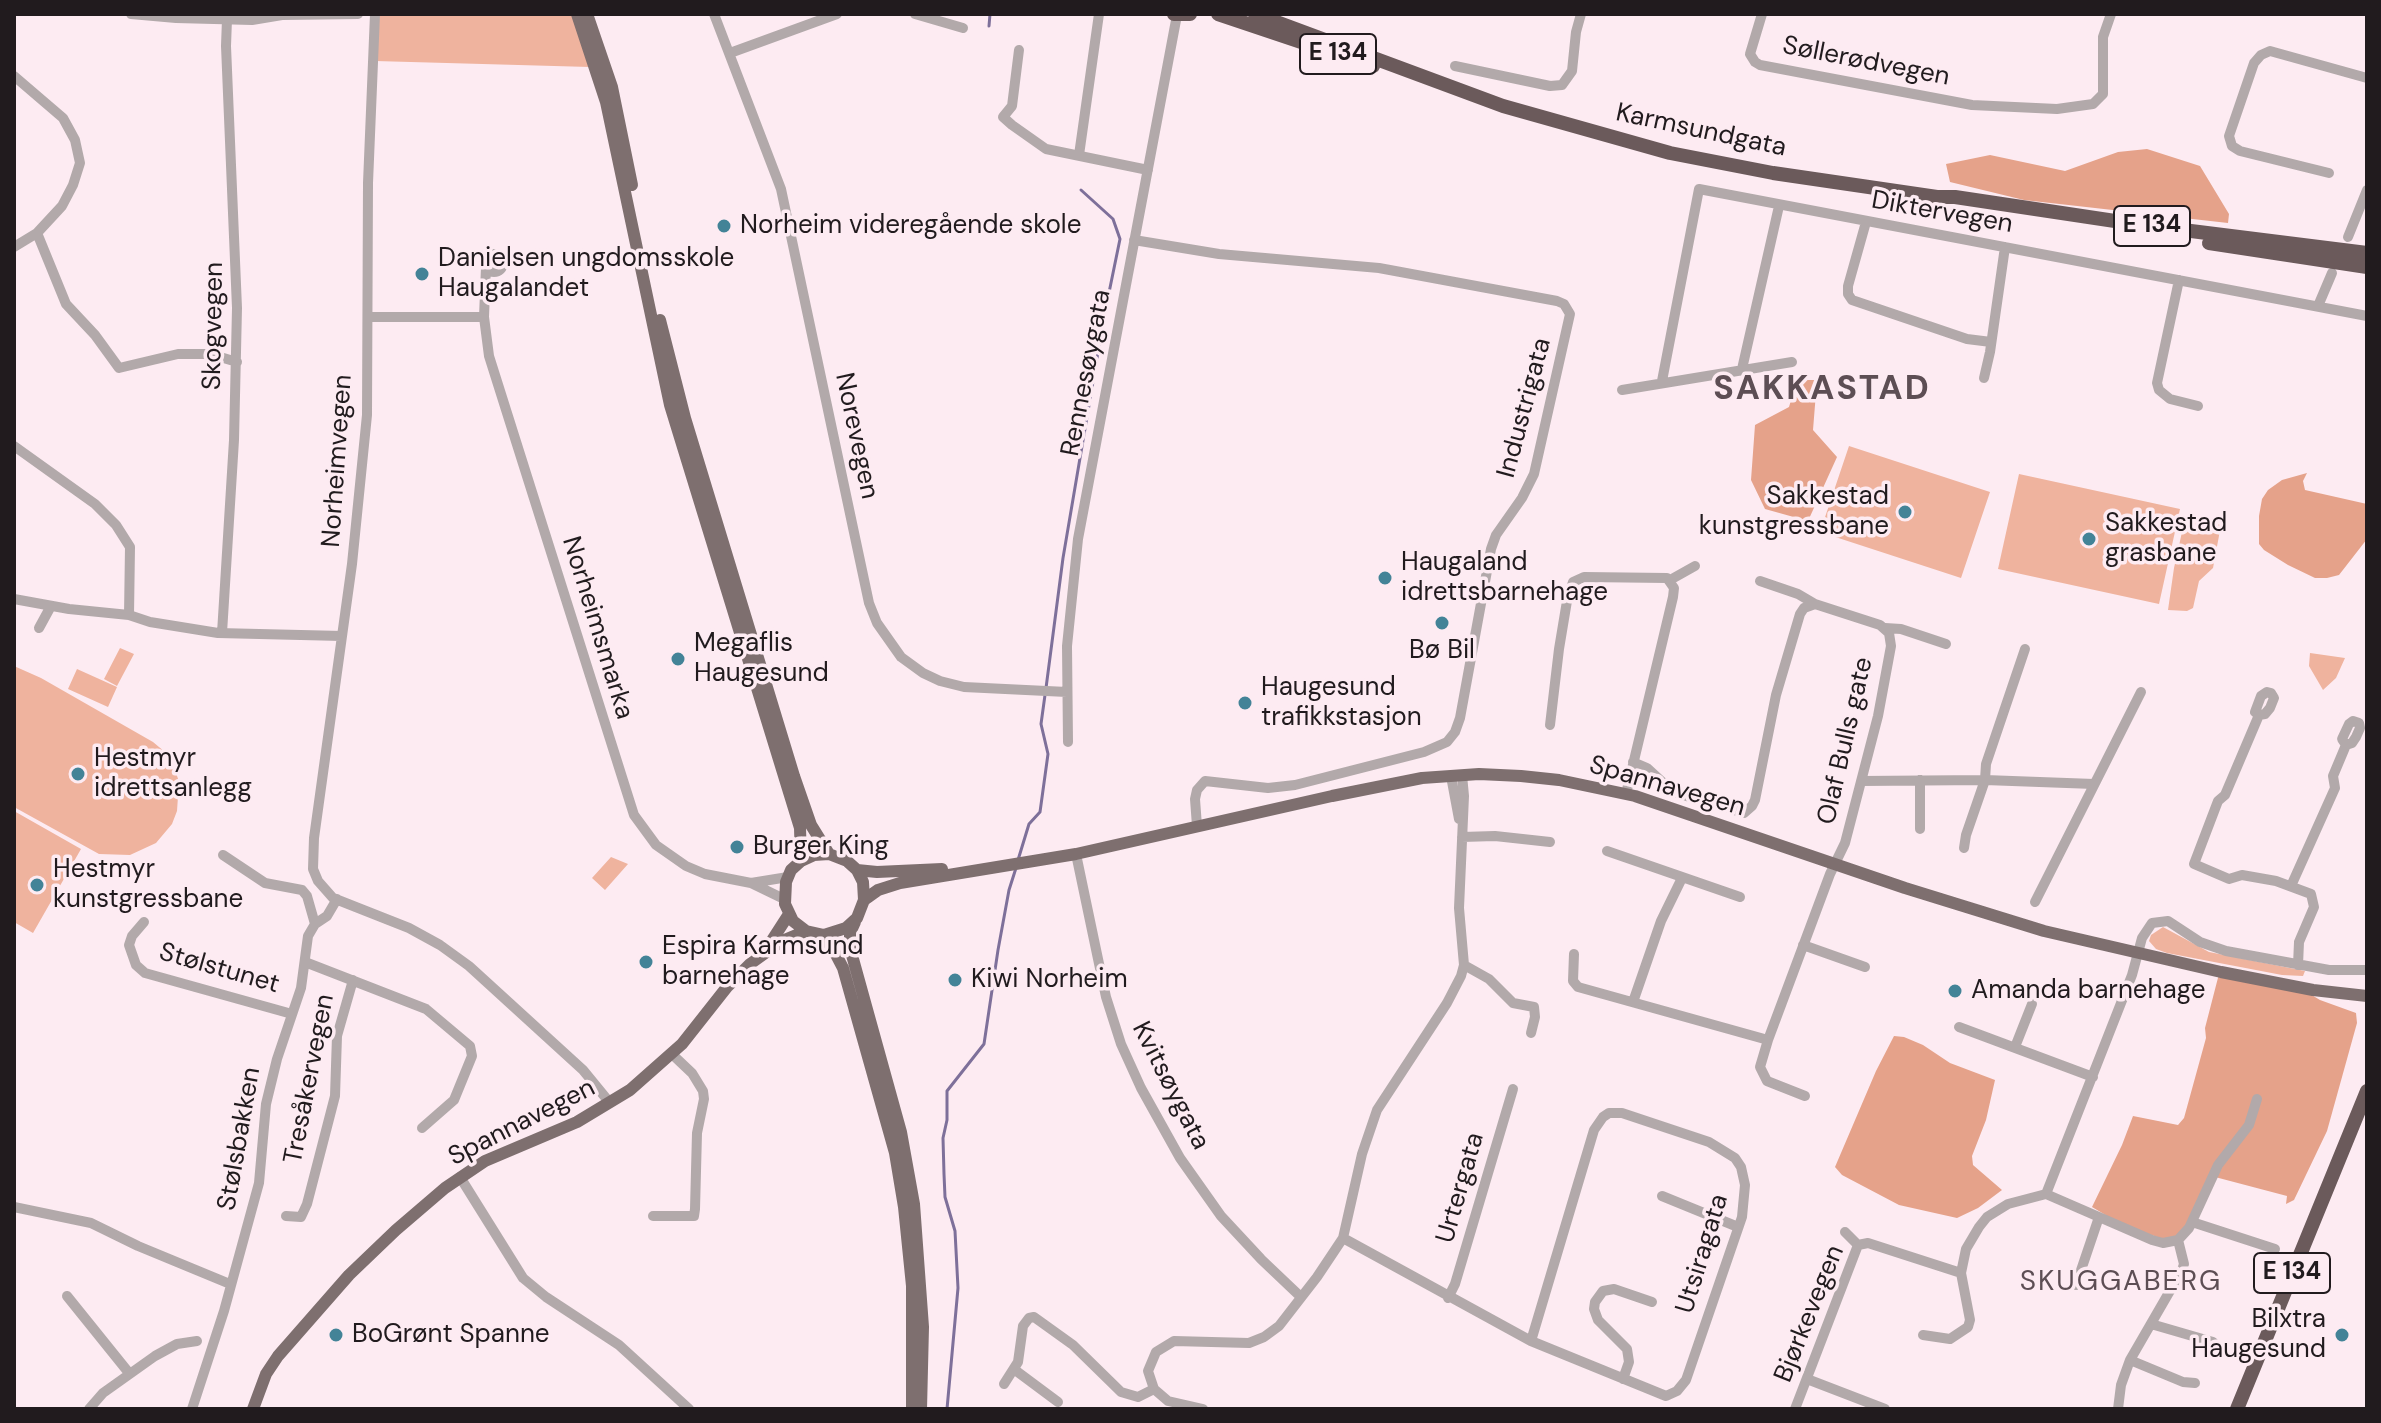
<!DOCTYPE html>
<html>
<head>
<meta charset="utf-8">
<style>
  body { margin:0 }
  #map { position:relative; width:2381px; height:1423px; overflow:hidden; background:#fdebf2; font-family:"DM Sans",sans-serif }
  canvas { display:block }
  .frame { position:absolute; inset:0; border:16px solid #211b1e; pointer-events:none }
</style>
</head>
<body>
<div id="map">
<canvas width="2381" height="1423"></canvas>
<div class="frame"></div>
</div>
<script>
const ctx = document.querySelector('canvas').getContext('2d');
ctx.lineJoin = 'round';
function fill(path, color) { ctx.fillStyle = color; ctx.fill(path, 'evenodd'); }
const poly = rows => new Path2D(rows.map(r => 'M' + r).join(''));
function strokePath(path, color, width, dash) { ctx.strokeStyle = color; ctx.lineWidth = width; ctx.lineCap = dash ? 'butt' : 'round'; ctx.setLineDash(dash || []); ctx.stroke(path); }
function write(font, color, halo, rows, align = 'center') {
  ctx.font = font + ' "DM Sans",sans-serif'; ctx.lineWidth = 7; ctx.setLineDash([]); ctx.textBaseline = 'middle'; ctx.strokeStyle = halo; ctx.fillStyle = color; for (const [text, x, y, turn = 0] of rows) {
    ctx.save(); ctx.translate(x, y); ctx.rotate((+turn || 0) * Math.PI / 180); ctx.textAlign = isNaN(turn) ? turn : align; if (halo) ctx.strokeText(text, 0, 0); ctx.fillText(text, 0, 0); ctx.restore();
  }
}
fill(poly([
  [378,14,577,14,590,67,375,61],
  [1849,446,1990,492,1961,578,1820,532],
  [2019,474,2180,509,2159,604,1998,569],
  [2189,521,2221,525,2213,568,2199,581,2193,608,2187,611,2168,610,2174,568,2182,532],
  [120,648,134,654,117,686,104,679],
  [2310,653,2345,658,2336,678,2323,690,2309,666],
  [14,666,41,678,153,742,171,757,179,782,177,811,172,824,156,843,130,855,99,854,14,807],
  [77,669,117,687,108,707,68,689],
  [14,811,81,849,33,933,14,922],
  [611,857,628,864,605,890,592,878],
  [2163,927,2209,952,2305,971,2303,976,2282,975,2167,953,2156,949,2149,941,2151,935]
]), '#efb39e');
fill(poly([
  [2147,149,2200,166,2229,214,2228,223,2024,200,1950,182,1946,164,1990,155,2065,171,2118,152],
  [1797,380,1817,380,1813,430,1837,457,1808,521,1765,509,1751,480,1755,425,1789,407],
  [2307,473,2303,481,2305,490,2367,504,2367,539,2339,575,2327,578,2315,578,2288,565,2264,550,2259,544,2259,516,2262,499,2268,490,2282,480],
  [2220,970,2290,982,2320,1000,2356,1013,2357,1023,2327,1131,2294,1200,2286,1204,2287,1196,2215,1177,2187,1235,2165,1240,2119,1223,2092,1207,2122,1145,2133,1116,2178,1125,2184,1118,2206,1038,2205,1028],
  [1894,1036,1904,1037,1923,1045,1950,1063,1995,1080,1986,1120,1972,1156,1973,1165,2002,1190,1978,1208,1957,1218,1899,1205,1842,1175,1835,1167,1876,1071]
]), '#e5a28a');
strokePath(poly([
  [989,26,990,14],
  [1046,688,1063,558,1104,317,1120,239,1113,219,1081,190],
  [1018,860,1029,824,1040,812,1048,754,1041,724,1045,695],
  [947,1409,958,1288,955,1231,945,1197,944,1174,943,1138,947,1120,947,1091,984,1044,998,950,1009,890,1016,868]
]), '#7e709a', 3);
strokePath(poly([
  [131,14,176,18,252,20,282,15,358,14],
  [375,14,368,183,367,415,352,564,314,838,313,869,318,881,333,898,409,928,440,945,469,966,583,1070,610,1103],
  [714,14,781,189,869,603,877,623,901,657,923,673,940,681,964,687,1067,692],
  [915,14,963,28],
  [1762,14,1750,54,1755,62,1760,65,1972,105,2057,109,2093,104,2103,94,2103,37,2111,14],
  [1019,50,1012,106,1003,117,1012,125,1046,149,1148,170],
  [730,53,837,14],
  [1455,66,1550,86,1562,85,1572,71,1576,32,1581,14],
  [14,76,63,118,75,140,80,163,73,185,62,206,37,233,14,247],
  [1079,155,1099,14],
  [2329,173,2240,151,2232,146,2229,136,2254,63,2261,55,2270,51,2367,78],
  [1866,222,1848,286,1848,294,1852,300,1967,339,1991,342],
  [37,233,66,304,95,335,119,368,178,354,210,354,237,362],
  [2348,237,2367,190],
  [1134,240,1219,254,1379,268,1557,301,1564,304,1570,314,1534,474,1522,498,1496,535,1491,549,1460,718,1455,732,1447,742,1424,752,1295,785,1268,788,1205,781,1197,790,1195,799,1197,826],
  '485 263a9 9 0 1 1 18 0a9 9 0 1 1-18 0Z',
  [486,267,484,317,489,356,634,815,656,845,686,866,705,874,751,883,788,877],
  [2179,280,2157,383,2159,390,2170,399,2198,406],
  [2318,306,2332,273],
  [369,317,484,317],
  [1742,369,1779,206],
  [1984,378,1990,352,2005,247],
  [1662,381,1699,189,2367,316],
  [1622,390,1792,362],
  [14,446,95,504,116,525,130,547,129,615],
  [1670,580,1695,566],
  [1760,581,1798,594,1815,604],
  [14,599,69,609,129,615,150,622,218,633,342,636],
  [39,628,51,606],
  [1885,628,1901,629,1946,644],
  [222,633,234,440,237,308,226,46,227,19],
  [2259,715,2255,712,2261,696,2267,692,2271,693,2274,698,2270,708,2265,714,2259,715,2225,795,2218,801,2194,864,2229,879,2242,875,2276,881,2311,894,2314,907,2299,942,2298,965],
  [1550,725,1559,649,1567,601,1573,582,1584,577,1667,578,1674,588,1673,597,1626,794],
  [1068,742,1067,646,1078,539,1177,15],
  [1633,762,1647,768,1673,792,1744,813,1752,806,1755,800,1776,695,1800,614,1804,608,1815,604,1880,625,1889,633,1891,646,1878,716,1845,843,1830,874,1768,1040,1760,1067,1767,1081,1805,1096],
  [1451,776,1459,819],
  [1920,780,1920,829],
  [1861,781,1985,780,2094,784],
  [1462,837,1495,836,1550,842],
  [1964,848,1966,835,1985,780,1986,764,2025,649],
  [1607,851,1740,897],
  [1076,854,1106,997,1121,1044,1141,1088,1180,1158,1221,1216,1261,1259,1301,1297],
  [223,855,265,883,302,890,307,896,315,924],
  [751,883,784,899],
  [2291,886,2335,788,2333,776,2346,745,2352,743,2356,737,2360,728,2359,723,2353,721,2349,724,2342,739,2346,745],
  [2035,902,2141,692],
  [144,922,132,936,129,945,136,965,145,973,292,1014],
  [1803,945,1865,967],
  [1574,954,1573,981,1578,987,1768,1040],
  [305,962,426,1009,470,1046,472,1056,454,1100,422,1128],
  [1464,965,1489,979,1513,1003,1534,1007,1535,1017,1531,1033],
  [1633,1002,1661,921,1682,878],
  [1959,1027,2093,1077],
  [2015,1047,2032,1004],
  [460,1177,523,1278,546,1297,619,1345,689,1409],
  [2046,1194,2152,1240,2163,1243,2178,1240,2189,1228,2218,1165,2249,1125,2257,1099],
  [1662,1196,1738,1227],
  [14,1207,91,1223,138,1246,230,1284],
  [286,1216,301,1217,307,1204,335,1096,337,1036,353,980],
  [653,1216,694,1216,695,1209,697,1133,704,1099,703,1091,692,1073,672,1054],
  [2192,1222,2275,1249],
  [1845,1232,1858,1245],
  [1343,1238,1531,1341,1666,1396,1677,1391,1686,1380,1742,1217,1745,1185,1741,1167,1735,1158,1709,1142,1622,1113,1609,1113,1603,1117,1594,1130,1531,1341],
  [2076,1285,2099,1217],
  [67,1296,129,1373],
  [1448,1298,1455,1284,1513,1089],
  [2151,1324,2213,1342],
  [1923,1335,1950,1339,1968,1327,1970,1320,1961,1273,1966,1249,1979,1227,1987,1217,2008,1204,2046,1194,2132,975,2142,938,2152,923,2168,921,2200,942,2226,951,2329,970,2367,970],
  [2130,1360,2183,1382,2195,1383],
  [1015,1370,1058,1402],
  [1623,1379,1629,1362,1627,1349,1598,1320,1594,1309,1595,1302,1603,1291,1614,1289,1652,1302],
  [1807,1379,1885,1409],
  [1004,1384,1018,1362,1023,1326,1029,1318,1034,1317,1073,1345,1121,1392,1138,1397,1154,1389],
  [89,1409,103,1393,155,1356,177,1344,197,1341],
  [192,1409,224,1311,259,1183,266,1104,277,1059,301,988,308,936,315,924,327,916,337,899],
  [1203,1409,1168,1401,1154,1389,1148,1371,1156,1352,1174,1341,1249,1343,1264,1337,1279,1326,1317,1277,1343,1238,1362,1154,1377,1110,1447,1003,1461,976,1464,965,1459,908,1464,796,1462,775],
  [1795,1409,1858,1245,1868,1243,1961,1273],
  [2118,1409,2121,1385,2130,1360,2182,1270,2184,1264,2178,1240]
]), '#b2a9aa', 10);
strokePath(poly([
  [577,14,606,102,670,405,800,828,801,861,791,870,786,882,785,904,793,921,806,931,824,935,846,928,857,918,864,900,863,882,857,870,847,861,829,854,814,855,801,861],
  [587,14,612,87,632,185],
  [660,320,685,418,794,776,811,825,829,854],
  [857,870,877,872,942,869],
  [864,900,878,890,900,883,1076,854,1332,796,1422,778,1479,774,1521,776,1559,780,1635,796,1905,888,2044,931,2221,972,2313,990,2367,996],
  [855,922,850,933,850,948,901,1132,914,1204,923,1327,921,1409],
  [817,934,832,947,843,968,895,1153,904,1207,912,1286,912,1409],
  [769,945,789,914],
  [253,1409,266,1374,278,1356,349,1275,396,1230,445,1188,485,1161,577,1122,630,1090,682,1044,727,987,750,964,782,941,806,931]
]), '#7e6f6f', 12);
strokePath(poly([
  [1174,14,1190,14],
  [1218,14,1373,66],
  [1255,14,1503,106,1670,153,1773,173,1937,197,1955,197,2135,224,2367,253],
  [2209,243,2367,267],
  [2237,1409,2367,1091]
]), '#6b5a5b', 14);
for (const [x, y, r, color] of [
  [724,226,8,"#438397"],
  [422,274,8,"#438397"],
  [1905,512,8,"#438397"],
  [2089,539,8,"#438397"],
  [1385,578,8,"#438397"],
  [1442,623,8,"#438397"],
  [678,659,8,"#438397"],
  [1245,703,8,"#438397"],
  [78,774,8,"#438397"],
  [737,847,8,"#438397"],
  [37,885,8,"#438397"],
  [646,962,8,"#438397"],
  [955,980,8,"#438397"],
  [1955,991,8,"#438397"],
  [336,1335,8,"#438397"],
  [2342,1335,8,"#438397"]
]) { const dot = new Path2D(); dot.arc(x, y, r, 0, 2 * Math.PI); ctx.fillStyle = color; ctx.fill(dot); strokePath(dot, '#fdebf2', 3); }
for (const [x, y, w] of [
  [1338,54,76],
  [2152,226,76],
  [2292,1273,76]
]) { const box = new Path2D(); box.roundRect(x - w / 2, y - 20, w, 40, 6); ctx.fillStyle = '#fdebf2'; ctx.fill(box); strokePath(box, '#211b1e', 2); }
write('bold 24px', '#211b1e', null, [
  ["E 134",1338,54],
  ["E 134",2152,226],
  ["E 134",2292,1273]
]);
write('26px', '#211b1e', '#fdebf2', [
  ["Søllerødvegen",1866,62,11],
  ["Karmsundgata",1701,131,12],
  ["Diktervegen",1942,213,10],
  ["Skogvegen",214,326,-89],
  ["Rennesøygata",1087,373,-79],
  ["Industrigata",1525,408,-75],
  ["Norevegen",856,436,78],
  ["Norheimvegen",338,461,-86],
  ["Norheimsmarka",597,628,73],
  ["Olaf Bulls gate",1846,741,-77],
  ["Spannavegen",1667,787,16],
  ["Stølstunet",219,969,16],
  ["Tresåkervegen",310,1079,-79],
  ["Kvitsøygata",1170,1086,63],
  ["Spannavegen",522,1123,-27],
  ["Stølsbakken",240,1139,-80],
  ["Urtergata",1461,1188,-74],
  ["Utsiragata",1703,1254,-73],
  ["Bjørkevegen",1810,1314,-68]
]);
write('26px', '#211b1e', '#fdebf2', [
  ["Norheim videregående skole",740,226],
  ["Danielsen ungdomsskole",438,259],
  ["Haugalandet",438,289],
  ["Sakkestad",1889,497,"right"],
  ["kunstgressbane",1889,527,"right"],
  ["Sakkestad",2105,524],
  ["grasbane",2105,554],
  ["Haugaland",1401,563],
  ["idrettsbarnehage",1401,593],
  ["Megaflis",694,644],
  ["Haugesund",694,674],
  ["Bø Bil",1442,651,"center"],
  ["Haugesund",1261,688],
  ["trafikkstasjon",1261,718],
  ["Hestmyr",94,759],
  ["idrettsanlegg",94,789],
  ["Burger King",753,847],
  ["Hestmyr",53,870],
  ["kunstgressbane",53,900],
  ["Espira Karmsund",662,947],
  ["barnehage",662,977],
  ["Kiwi Norheim",971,980],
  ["Amanda barnehage",1971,991],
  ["Bilxtra",2326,1320,"right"],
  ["Haugesund",2326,1350,"right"],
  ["BoGrønt Spanne",352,1335]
], 'left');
ctx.letterSpacing = '2px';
write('28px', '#5d4e54', '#fdebf2', [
  ["SKUGGABERG",2121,1283]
]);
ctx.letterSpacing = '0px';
ctx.letterSpacing = '2px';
write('bold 34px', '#5d4e54', '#fdebf2', [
  ["SAKKASTAD",1822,390]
]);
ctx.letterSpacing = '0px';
</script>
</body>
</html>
